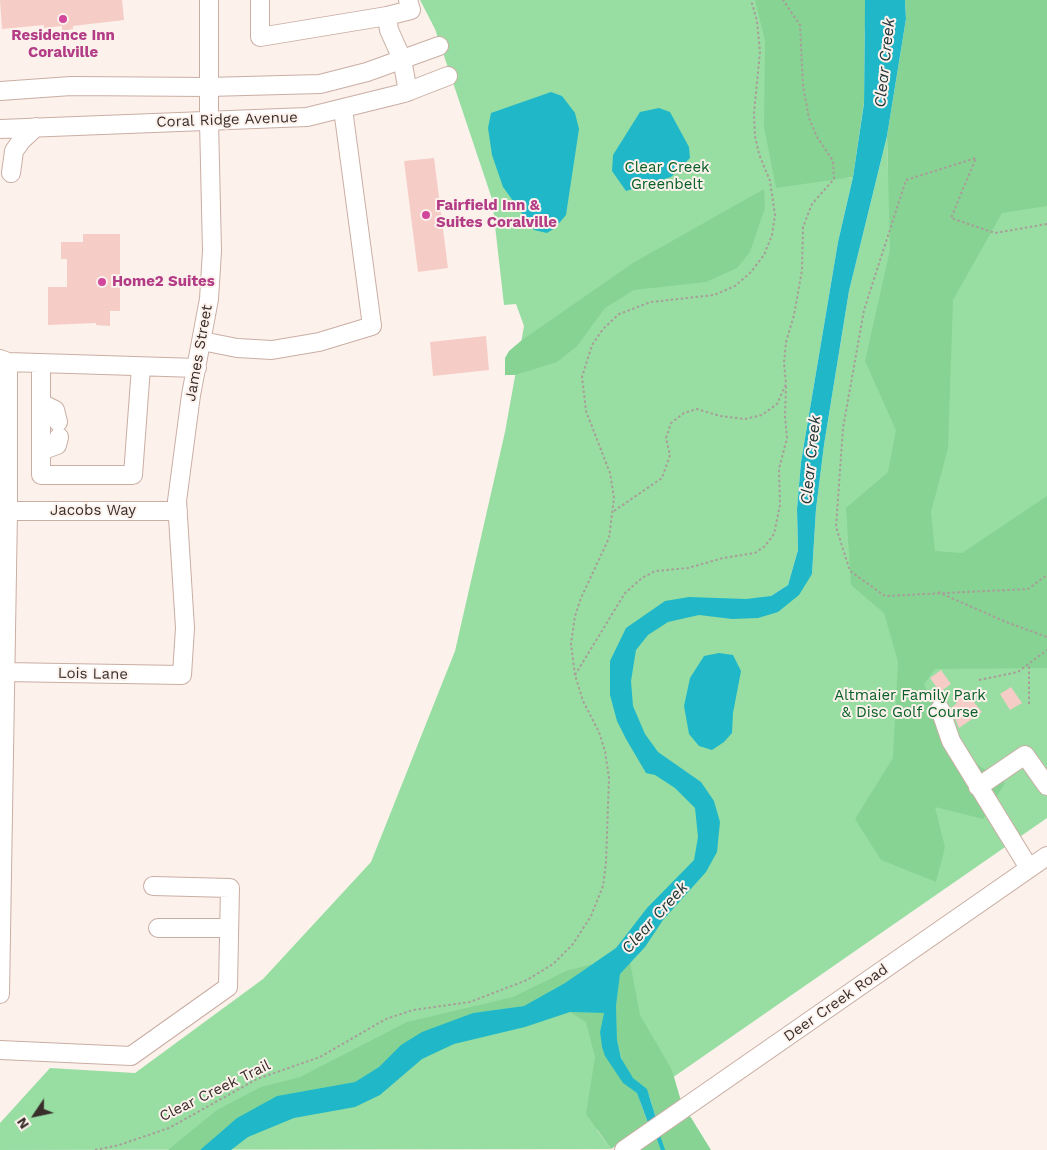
<!DOCTYPE html>
<html>
<head>
<meta charset="utf-8">
<style>
  body { margin:0 }
  #map { position:relative; width:1047px; height:1150px; overflow:hidden; background:#fdf1ec; font-family:"Work Sans",sans-serif }
  canvas { display:block }
  .north { position:absolute; left:10px; top:1090px; width:50px; height:50px; -webkit-text-stroke:4px #fdf1ec; paint-order:stroke; rotate:236deg; font-size:14px; font-weight:700; line-height:20px; text-align:center; color:#392e2a }
  .north::after { content:''; display:block; margin:auto; width:18px; height:22px; background:#392e2a; clip-path:polygon(50% 0,100% 100%,50% 72%,0 100%) }
</style>
</head>
<body>
<div id="map">
<canvas width="1047" height="1150"></canvas>
<div class="north">N</div>
</div>
<script>
const ctx = document.querySelector('canvas').getContext('2d');
ctx.lineJoin = 'round';
function fill(path, color) { ctx.fillStyle = color; ctx.fill(path, 'evenodd'); }
const poly = rows => new Path2D(rows.map(r => 'M' + r).join(''));
function strokePath(path, color, width, dash) { ctx.strokeStyle = color; ctx.lineWidth = width; ctx.lineCap = dash ? 'butt' : 'round'; ctx.setLineDash(dash || []); ctx.stroke(path); }
function write(font, color, halo, rows, align = 'center') {
  ctx.font = font + ' "Work Sans",sans-serif'; ctx.lineWidth = 4; ctx.setLineDash([]); ctx.textBaseline = 'middle'; ctx.strokeStyle = halo; ctx.fillStyle = color; for (const [text, x, y, turn = 0] of rows) {
    ctx.save(); ctx.translate(x, y); ctx.rotate((+turn || 0) * Math.PI / 180); ctx.textAlign = isNaN(turn) ? turn : align; if (halo) ctx.strokeText(text, 0, 0); ctx.fillText(text, 0, 0); ctx.restore();
  }
}
fill(poly([
  [420,0,868,0,846,178,853,177,838,242,801,462,797,509,798,550,788,585,771,596,778,612,812,574,816,509,824,445,849,291,887,136,888,173,1047,20,1047,818,597,1130,611,1149,0,1150,0,1123,50,1068,135,1073,263,979,371,862,455,651,505,432,524,326,516,304,504,305,492,199,435,29]
]), '#98dea3');
fill(poly([
  [755,0,865,0,864,102,853,177,776,188,764,127,765,41],
  [905,0,1047,0,1047,206,1002,213,953,300,948,448,931,512,935,551,962,553,1047,496,1047,668,935,669,924,684,953,748,1005,783,983,819,935,807,945,847,936,882,881,860,855,819,893,758,898,662,884,613,851,585,846,508,888,472,896,430,865,361,890,250,887,136,906,19],
  [764,189,765,208,750,252,737,268,706,282,634,290,605,308,577,346,557,362,515,375,505,375,505,358,509,351,522,340,633,263],
  [630,962,640,1015,672,1070,681,1101,656,1118,647,1089,633,1078,625,1068,617,1040,616,1006,620,974],
  [593,964,565,983,524,1006,473,1013,401,1045,379,1067,355,1082,277,1096,237,1118,200,1150,168,1150,217,1110,261,1087,300,1077,407,1022,513,997,566,971],
  [570,1012,604,1013,600,1032,602,1047,623,1083,637,1093,648,1123,611,1149,586,1114,595,1057,586,1022],
  [690,1116,711,1150,641,1150,641,1149]
]), '#87d394');
fill(poly([
  [865,0,905,0,906,19,887,136,849,291,824,445,816,509,812,574,799,595,778,612,758,618,732,619,699,615,668,622,648,635,636,650,631,681,633,706,645,734,658,752,701,782,714,801,720,822,717,852,706,872,663,920,645,947,620,974,616,1006,617,1040,621,1058,633,1078,647,1089,656,1118,648,1123,637,1093,623,1083,605,1056,602,1047,600,1032,604,1013,570,1012,525,1027,454,1044,422,1059,380,1095,355,1107,294,1118,248,1137,231,1150,200,1150,237,1118,277,1096,355,1082,379,1067,401,1045,422,1032,473,1013,524,1006,565,983,616,948,647,908,694,860,698,837,695,808,675,788,655,775,646,773,626,739,617,721,610,695,610,661,626,628,665,601,689,597,746,599,771,596,788,585,798,550,797,509,801,462,838,242,853,177,864,103],
  [551,92,562,96,575,113,579,129,566,215,555,228,547,233,534,230,503,187,492,155,488,128,491,113],
  [659,108,670,112,689,147,690,158,671,177,626,191,612,171,613,155,640,112],
  [719,653,733,655,741,671,733,713,732,733,724,742,712,750,699,746,689,734,684,706,690,678,704,656]
]), '#20b8c8');
strokePath(poly([
  [657,1133,663,1150]
]), '#20b8c8', 4);
fill(poly([
  [0,0,122,0,124,20,73,26,73,29,62,31,62,26,44,28,44,25,2,29],
  [434,158,448,268,418,272,404,161],
  [83,234,120,234,120,311,110,311,110,326,96,325,96,323,48,325,48,287,67,287,67,259,61,259,61,242,83,242],
  [486,336,489,370,433,376,430,342],
  [941,670,951,684,940,692,930,678],
  [1011,687,1022,703,1010,710,1000,694],
  [963,689,982,712,959,728,951,708,957,703,952,697]
]), '#f5ccc6');
const minor = poly([
  [260,0,260,37,387,16,389,30,402,59,408,92],
  [387,16,411,10,408,0],
  [0,91,71,86,208,87,320,84,367,72,439,46],
  [0,129,307,117,404,93,448,76],
  [11,173,14,151,21,141,36,127],
  [202,341,237,348,272,350,319,342,372,326,343,109],
  [0,359,8,362,197,368],
  [41,363,41,475,133,475,141,367],
  [41,403,55,410,58,422],
  [41,451,57,445,59,437],
  [8,511,178,511],
  [4,672,182,675,185,628,177,501,191,395,209,299,212,251,209,121,209,0],
  [940,709,951,741,1029,868],
  [978,787,1025,755,1047,786],
  [158,928,229,928],
  [0,994,8,511,8,362],
  [0,1050,131,1056,228,987,230,888,153,886],
  [624,1150,1047,856]
]);
strokePath(minor, '#c9aea3', 20);
strokePath(poly([
  [1047,224,995,233,951,218,976,158,906,180,864,310,843,428,836,527,850,571,885,596,1028,589,1047,575],
  [614,511,662,478,670,455,666,438,671,423,684,413,697,409,720,416,745,419,762,415,777,404,786,384,784,363,786,342,794,315,802,270,803,227,812,204,834,179,833,161,817,137,809,118,803,86,800,25,783,0],
  [938,592,1006,622,1047,637],
  [575,675,625,593,642,578,655,571,688,568,723,558,755,553,765,546,774,534,780,505,779,469,787,438,785,416,786,386],
  [979,680,1018,672,1047,650],
  [1029,704,1029,664],
  [95,1150,119,1145,169,1128,257,1079,320,1057,386,1019,413,1010,470,1002,527,980,553,964,573,944,591,916,603,886,606,862,609,778,605,751,599,732,583,701,575,675,571,644,575,616,581,598,609,538,614,498,610,473,586,411,582,377,592,345,603,329,619,314,651,302,714,295,735,286,751,272,764,255,772,235,775,215,770,181,759,154,755,136,754,113,760,52,757,21,751,0]
]), '#a89d98', 2, [2.5, 2.5]);
strokePath(minor, '#fff', 18);
for (const [x, y, r, color] of [
  [63,19,5,"#d1479c"],
  [426,215,5,"#d1479c"],
  [102,282,5,"#d1479c"]
]) { const dot = new Path2D(); dot.arc(x, y, r, 0, 2 * Math.PI); ctx.fillStyle = color; ctx.fill(dot); strokePath(dot, '#fdf1ec', 2); }
write('bold 15px', '#b23c85', '#fdf1ec', [
  ["Residence Inn",63,36,"center"],
  ["Coralville",63,53,"center"],
  ["Fairfield Inn &",436,206],
  ["Suites Coralville",436,223],
  ["Home2 Suites",112,282]
], 'left');
write('15px', '#392e2a', '#fdf1ec', [
  ["Coral Ridge Avenue",227,120,-2],
  ["James Street",199,353,-80],
  ["Jacobs Way",93,511],
  ["Lois Lane",93,674,1],
  ["Deer Creek Road",836,1003,-35],
  ["Clear Creek Trail",215,1091,-26]
]);
write('15px', '#066027', '#fdf1ec', [
  ["Clear Creek",667,168],
  ["Greenbelt",667,185],
  ["Altmaier Family Park",910,696],
  ["& Disc Golf Course",910,713]
]);
write('italic 16px', '#20373a', '#fdf1ec', [
  ["Clear Creek",885,63,-84],
  ["Clear Creek",811,460,-84],
  ["Clear Creek",655,918,-48]
]);
</script>
</body>
</html>
